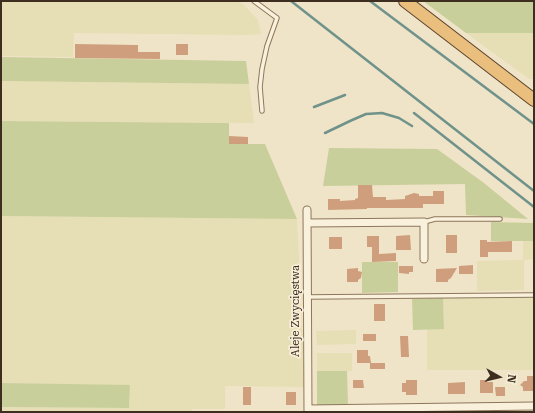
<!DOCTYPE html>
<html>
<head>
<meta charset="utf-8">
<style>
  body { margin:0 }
  #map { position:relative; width:535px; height:413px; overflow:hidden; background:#f0e4c8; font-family:"Roboto Serif",serif }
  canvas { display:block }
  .frame { position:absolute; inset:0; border:2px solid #3d2e20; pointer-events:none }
  .north { position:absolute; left:479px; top:357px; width:40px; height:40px; -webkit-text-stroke:3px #f7eed8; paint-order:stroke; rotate:98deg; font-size:11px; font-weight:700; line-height:16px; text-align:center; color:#3d2e20 }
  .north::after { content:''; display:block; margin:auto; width:14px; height:18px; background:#3d2e20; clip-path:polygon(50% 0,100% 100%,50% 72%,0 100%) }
</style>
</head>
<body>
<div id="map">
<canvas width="535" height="413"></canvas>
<div class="frame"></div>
<div class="north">N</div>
</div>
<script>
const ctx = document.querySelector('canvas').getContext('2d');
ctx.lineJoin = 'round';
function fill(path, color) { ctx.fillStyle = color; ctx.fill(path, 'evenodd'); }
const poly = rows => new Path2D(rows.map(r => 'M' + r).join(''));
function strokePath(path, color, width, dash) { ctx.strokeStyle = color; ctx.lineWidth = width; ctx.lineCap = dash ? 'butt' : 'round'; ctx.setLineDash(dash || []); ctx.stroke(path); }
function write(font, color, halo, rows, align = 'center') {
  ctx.font = font + ' "Roboto Serif",serif'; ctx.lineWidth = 3.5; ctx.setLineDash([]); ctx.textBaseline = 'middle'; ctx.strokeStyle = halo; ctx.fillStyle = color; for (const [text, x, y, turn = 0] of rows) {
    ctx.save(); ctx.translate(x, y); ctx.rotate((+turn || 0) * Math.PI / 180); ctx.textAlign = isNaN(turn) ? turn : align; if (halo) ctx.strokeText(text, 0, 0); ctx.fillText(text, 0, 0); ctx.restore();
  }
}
fill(poly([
  [1,1,237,1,244,5,258,20,261,34,247,35,74,33,73,57,1,56],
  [466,33,534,33,534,79,529,79],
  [1,81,249,84,254,123,1,121],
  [1,216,297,219,305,387,225,386,225,409,192,409,191,412,1,412,1,407,129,408,130,386,1,383],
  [523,241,534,241,534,259,524,260,524,290,477,291,477,261,523,260],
  [534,296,534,370,427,370,427,329,444,329,443,298,512,298],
  [356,330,356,344,317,345,316,331],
  [317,353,352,353,352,371,317,371]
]), '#e6deb5');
fill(poly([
  [423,1,534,1,534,33,466,33],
  [1,57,246,61,249,84,1,81],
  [1,121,229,123,229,144,265,144,297,219,1,216],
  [329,148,437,149,484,183,528,219,466,215,465,184,323,186],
  [491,222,534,223,534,241,491,241],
  [362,262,398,262,398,292,362,293],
  [443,298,444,329,413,330,412,299],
  [317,371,347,371,348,405,317,405],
  [1,383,130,385,129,408,1,407]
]), '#c9cf9b');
strokePath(poly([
  [291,1,534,191],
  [370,1,534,124],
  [314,107,345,95],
  [414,113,534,207],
  [325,133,350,121,366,114,382,113,399,118,412,126]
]), '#6f938a', 2.5);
fill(poly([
  [75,44,138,45,138,52,160,52,160,59,75,58],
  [176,44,188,44,188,55,176,55],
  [229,136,248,137,248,144,229,144],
  [358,185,372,185,373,197,386,197,386,200,405,199,405,196,414,193,419,194,419,196,433,196,433,191,444,191,444,204,423,204,423,208,367,208,367,209,328,210,328,199,340,199,340,201,355,200,355,199,358,198],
  [410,235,411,250,396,250,396,236],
  [446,235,457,235,457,253,446,253],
  [367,236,379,236,379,254,396,253,396,261,372,262,372,247,367,247],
  [329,237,342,237,342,249,329,249],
  [480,240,487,240,487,242,512,241,512,252,488,252,488,257,480,257],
  [473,265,473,274,459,274,459,266],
  [399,266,413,266,413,272,409,272,409,274,399,273],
  [358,268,358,271,362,272,361,278,358,280,358,282,347,282,347,269],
  [457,268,451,278,448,280,448,282,436,282,436,269],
  [374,304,385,304,385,321,374,321],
  [363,334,376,334,376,341,363,341],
  [400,336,408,336,409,357,401,357],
  [357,350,368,350,368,356,370,356,371,363,385,363,385,369,370,369,370,363,357,363],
  [527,376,534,376,534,391,523,391,523,387,520,385,524,381,527,381],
  [353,380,363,380,364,388,353,388],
  [406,380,417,380,417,395,406,395,406,392,402,392,402,383,406,383],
  [480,380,487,380,487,382,493,382,493,393,480,393],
  [465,382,465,394,448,394,448,383],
  [243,387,251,387,251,405,243,405],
  [495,387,505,387,505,396,496,396],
  [286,392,296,392,296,405,286,405]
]), '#cf9f7d');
const service = poly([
  [254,1,277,18,267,46,262,69,260,87,262,111],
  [424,222,435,219,500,219],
  [307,297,534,295]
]);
const minor = poly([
  [307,210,308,412],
  [307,223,424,222,424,259],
  [308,409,534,406]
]);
const trunk = poly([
  [405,1,534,100]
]);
strokePath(service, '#8d765c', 5.5);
strokePath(minor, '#8d765c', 9);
strokePath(trunk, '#5b4430', 14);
strokePath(service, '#faf1dc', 3.5);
strokePath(minor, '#faf1dc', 7);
strokePath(trunk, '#eabe7c', 12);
write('11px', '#3d2e20', '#f7eed8', [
  ["Aleje Zwycięstwa",296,311,-90]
]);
</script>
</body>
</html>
